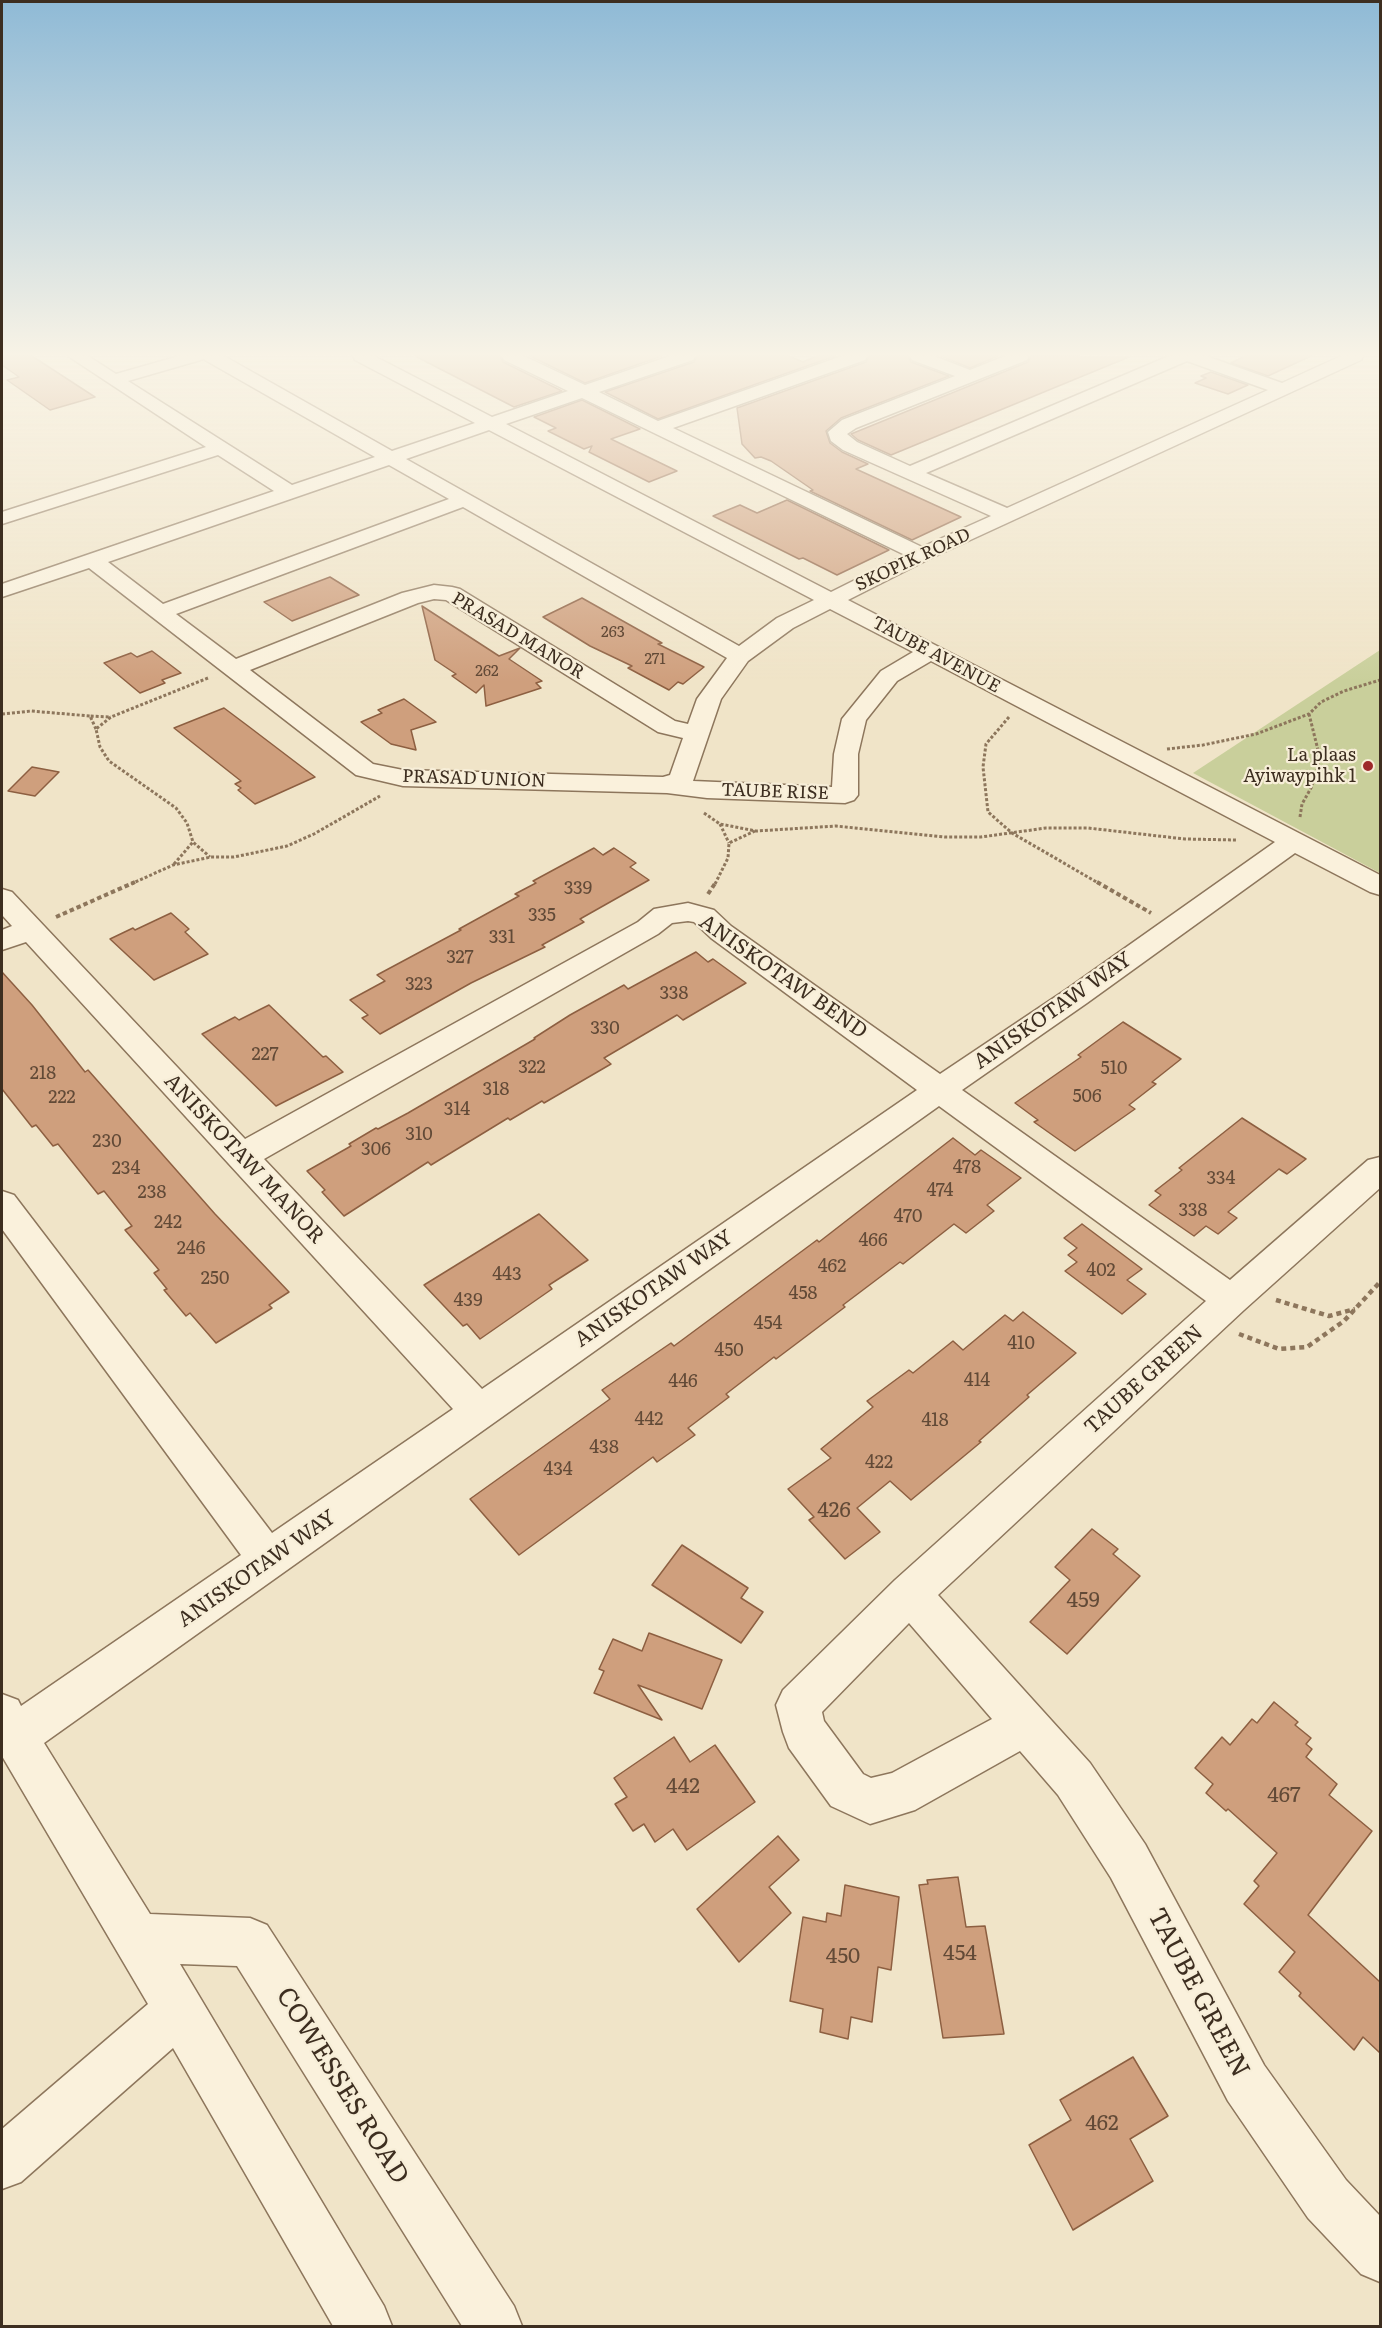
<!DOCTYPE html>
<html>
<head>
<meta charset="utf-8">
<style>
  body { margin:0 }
  #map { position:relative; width:1382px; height:2328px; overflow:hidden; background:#f0e4c8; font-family:Literata,serif }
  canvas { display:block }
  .frame { position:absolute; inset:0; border:3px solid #3d2e20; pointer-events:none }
</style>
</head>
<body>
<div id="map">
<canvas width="1382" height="2328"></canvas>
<div class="frame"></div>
</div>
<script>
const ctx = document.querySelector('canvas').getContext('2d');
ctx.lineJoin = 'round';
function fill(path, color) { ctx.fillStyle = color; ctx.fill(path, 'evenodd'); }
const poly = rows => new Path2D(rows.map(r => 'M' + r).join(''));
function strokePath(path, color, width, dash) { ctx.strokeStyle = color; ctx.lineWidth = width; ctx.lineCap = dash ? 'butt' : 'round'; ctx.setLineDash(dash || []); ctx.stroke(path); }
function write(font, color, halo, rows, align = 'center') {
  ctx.font = font + ' Literata,serif'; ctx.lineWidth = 4.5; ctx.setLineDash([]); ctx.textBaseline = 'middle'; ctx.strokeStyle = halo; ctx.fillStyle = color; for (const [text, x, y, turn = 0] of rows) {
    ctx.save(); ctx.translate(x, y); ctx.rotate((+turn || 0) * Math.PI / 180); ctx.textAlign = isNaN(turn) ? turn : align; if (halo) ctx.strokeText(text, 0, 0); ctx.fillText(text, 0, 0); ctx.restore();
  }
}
fill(poly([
  [1380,650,1380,873,1193,773]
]), '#c9cf9b');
const building = poly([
  [2,356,32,356,95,397,50,410,7,380,19,377,2,365,2,356],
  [415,356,500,356,503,362,562,391,514,407,415,356],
  [530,356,662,356,585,383,530,356],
  [697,356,789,356,803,362,817,356,835,356,658,419,605,392,694,362,697,356],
  [869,356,908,356,911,362,949,376,841,418,826,431,830,443,842,452,868,464,856,469,961,517,912,540,810,491,813,490,771,461,761,457,755,458,742,444,737,408,866,362,869,356],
  [941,356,998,356,970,368,941,356],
  [1031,356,1129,357,891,455,858,440,851,434,1028,362,1031,356],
  [1245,356,1311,356,1268,376,1231,363,1245,356],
  [1211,372,1248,385,1228,394,1195,383,1206,378,1201,376,1211,372],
  [582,400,640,429,611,439,677,471,649,482,589,452,592,446,584,449,548,431,556,428,534,417,582,400],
  [787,500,889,550,837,575,803,558,799,559,713,516,740,505,757,513,787,500],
  [330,577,359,595,292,621,264,602,330,577],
  [582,598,662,643,658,644,704,667,683,684,678,682,669,690,628,668,632,666,590,646,543,617,582,598],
  [422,606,499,656,520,648,509,659,542,681,536,683,541,688,486,706,484,685,476,693,452,676,456,674,435,660,422,606],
  [152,651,181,673,162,680,165,683,140,693,104,663,131,653,137,657,152,651],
  [404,699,436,722,411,730,416,750,391,744,361,722,382,713,378,710,404,699],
  [224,708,248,726,315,777,255,804,238,790,241,788,235,784,241,781,174,728,224,708],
  [32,767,59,772,35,796,8,791,32,767],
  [594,848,603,855,614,848,636,863,630,867,649,880,580,919,584,922,542,945,545,947,471,983,380,1034,362,1018,368,1015,350,1000,385,981,377,975,461,930,459,929,519,896,515,894,536,883,533,881,594,848],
  [171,913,189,929,185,932,208,954,154,980,110,939,133,928,135,930,171,913],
  [696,952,708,962,713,959,746,983,683,1020,677,1015,604,1058,611,1064,544,1103,542,1101,510,1120,508,1118,431,1165,428,1162,344,1216,322,1192,325,1190,307,1171,351,1146,349,1144,376,1128,378,1129,408,1113,535,1039,534,1038,570,1015,624,985,628,989,696,952],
  [2,972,32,1005,85,1072,88,1070,215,1214,289,1292,269,1305,272,1308,216,1343,190,1313,186,1316,164,1290,167,1289,154,1273,159,1270,125,1230,132,1226,104,1191,98,1194,58,1144,53,1146,36,1125,32,1127,2,1089,2,972],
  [269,1005,323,1057,326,1056,343,1072,276,1106,202,1034,235,1017,239,1020,269,1005],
  [1123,1022,1181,1059,1152,1082,1156,1084,1129,1105,1135,1109,1075,1151,1034,1122,1038,1120,1015,1103,1081,1057,1078,1055,1123,1022],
  [1242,1118,1306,1159,1287,1174,1279,1169,1228,1212,1237,1218,1218,1234,1206,1226,1194,1236,1149,1205,1161,1195,1155,1191,1182,1170,1179,1168,1242,1118],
  [953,1138,975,1155,981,1150,1021,1178,987,1205,994,1211,966,1233,954,1224,903,1264,900,1262,843,1305,845,1307,776,1359,774,1357,726,1394,729,1397,688,1428,695,1435,657,1462,653,1457,519,1555,470,1499,610,1399,602,1390,671,1343,674,1346,817,1240,819,1242,953,1138],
  [539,1214,588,1260,549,1285,552,1289,480,1339,467,1324,463,1326,424,1285,539,1214],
  [1082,1224,1142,1269,1127,1280,1146,1294,1122,1314,1065,1271,1077,1262,1068,1255,1077,1248,1064,1238,1082,1224],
  [1023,1312,1076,1353,1027,1395,1029,1397,979,1441,981,1442,911,1500,890,1481,857,1508,880,1532,845,1559,809,1520,814,1517,788,1489,831,1458,821,1449,873,1407,867,1401,909,1370,913,1373,953,1341,963,1350,1005,1315,1013,1321,1023,1312],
  [1092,1529,1118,1549,1113,1554,1140,1576,1067,1654,1030,1622,1070,1580,1055,1567,1092,1529],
  [682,1545,748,1588,741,1598,763,1612,741,1643,652,1585,682,1545],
  [649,1633,722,1660,702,1709,638,1685,662,1720,594,1693,604,1671,599,1669,613,1639,642,1651,649,1633],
  [1274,1702,1298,1722,1295,1725,1311,1738,1306,1744,1312,1749,1306,1757,1337,1784,1329,1795,1372,1831,1308,1915,1380,1982,1380,2053,1363,2037,1354,2050,1299,1996,1301,1993,1279,1972,1295,1952,1244,1904,1259,1886,1254,1881,1277,1853,1228,1809,1226,1811,1206,1793,1213,1784,1195,1768,1222,1737,1230,1745,1252,1719,1257,1723,1274,1702],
  [674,1737,690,1762,715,1745,755,1802,687,1850,673,1829,655,1842,644,1824,633,1831,615,1804,627,1797,614,1778,674,1737],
  [778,1836,799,1860,769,1887,791,1913,739,1962,697,1909,778,1836],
  [958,1877,966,1927,985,1926,1004,2034,943,2038,919,1885,928,1884,927,1880,958,1877],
  [845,1885,899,1897,891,1970,878,1967,872,2022,851,2017,848,2039,820,2032,823,2009,790,2001,803,1917,826,1922,827,1913,841,1916,845,1885],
  [1133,2057,1168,2116,1130,2139,1153,2181,1073,2230,1029,2145,1071,2120,1060,2100,1133,2057]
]);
fill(building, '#cf9f7d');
strokePath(building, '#8d5f41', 1.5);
const minor = poly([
  [68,356,88,356,116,374,179,356,224,356,392,451,475,423,355,360,353,356,374,356,492,417,568,391,504,360,502,356,524,356,585,385,670,356,695,356,693,360,599,392,658,421,842,356,867,356,865,360,673,428,922,547,991,516,843,450,831,441,828,432,842,420,955,376,912,360,910,356,934,356,970,370,1005,356,1029,356,1027,360,856,428,847,434,857,442,910,466,1169,356,1206,356,1282,383,1341,356,1363,356,1361,360,929,559,848,600,1380,875,1380,895,1370,892,1295,853,1087,1003,962,1090,1230,1280,1368,1160,1380,1157,1380,1188,1244,1310,938,1595,1090,1763,1145,1844,1264,2065,1346,2180,1380,2216,1380,2282,1361,2274,1308,2218,1228,2101,1111,1878,1058,1795,1020,1751,915,1810,870,1824,831,1806,789,1748,783,1732,776,1705,783,1690,895,1580,1206,1301,939,1106,44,1743,150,1914,250,1918,267,1925,514,2306,522,2326,462,2326,237,1966,180,1964,384,2306,392,2326,333,2326,173,2048,21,2182,2,2189,2,2129,148,2004,2,1756,2,1694,18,1700,21,1706,241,1555,2,1229,2,1191,14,1195,272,1533,453,1409,26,942,2,950,2,930,12,926,2,915,2,889,12,892,245,1139,638,922,654,909,688,903,714,910,731,926,940,1074,1067,989,1275,842,931,661,897,681,866,720,858,754,858,795,854,800,845,803,707,798,667,793,403,786,356,775,89,568,2,597,2,584,274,491,218,455,2,524,2,512,206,447,68,356],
  [204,359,205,360,375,457,292,485,128,381,204,359],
  [1187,361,1268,390,1007,508,926,473,1187,361],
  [582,398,905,555,831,592,506,424,582,398],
  [489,430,814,600,777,618,739,646,406,459,489,430],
  [389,465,449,499,163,604,108,562,389,465],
  [463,507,727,658,697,699,688,724,675,721,460,589,452,587,434,585,402,593,236,659,176,614,463,507],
  [434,599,446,600,658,732,683,738,670,775,663,777,403,770,373,764,250,670,418,603,434,599],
  [830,609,913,652,881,671,842,719,834,754,832,787,693,781,721,699,748,661,793,628,830,609],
  [688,921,694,922,711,938,917,1090,482,1389,264,1159,658,934,672,923,688,921],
  [909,1623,992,1719,892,1773,871,1778,863,1774,824,1721,822,1712,909,1623]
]);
strokePath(minor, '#8d765c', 3);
strokePath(poly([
  [208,678,111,717,96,729,100,747,109,761,176,808,187,823,193,842,210,857],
  [2,714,31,711,90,716],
  [1009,717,986,744,983,767,988,812,1012,833,1100,884],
  [96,729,90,716,111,717],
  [1167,749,1203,745,1256,734,1309,714,1321,702,1344,691,1380,680],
  [704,813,720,824,756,831,836,826,945,837,981,837,1046,828,1088,828,1185,839,1236,840],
  [1300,817,1302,804,1311,788,1318,767,1318,750,1309,714],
  [720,824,729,843],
  [174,864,193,842],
  [131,884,173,865,211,857,234,857,287,846,314,834,380,796],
  [715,884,728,858,729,843,755,831]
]), '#8d765c', 3, [3, 2]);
strokePath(poly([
  [1097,882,1151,913],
  [708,894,716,882],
  [56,917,135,882]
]), '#8d765c', 4, [4.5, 3]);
strokePath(poly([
  [1276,1300,1329,1316,1355,1309],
  [1239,1334,1279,1349,1307,1347,1344,1321,1380,1282]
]), '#8d765c', 4.5, [5, 4]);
fill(minor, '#faf1dc');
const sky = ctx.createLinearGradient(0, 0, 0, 682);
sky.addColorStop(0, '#8fbad6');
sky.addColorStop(0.52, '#f8f3e6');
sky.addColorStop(1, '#f8f3e600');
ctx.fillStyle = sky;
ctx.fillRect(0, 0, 1382, 682);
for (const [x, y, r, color] of [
  [1368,766,6,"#9e2a2b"]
]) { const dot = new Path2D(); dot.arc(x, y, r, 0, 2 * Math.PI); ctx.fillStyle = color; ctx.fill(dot); strokePath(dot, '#f7eed8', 2); }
write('15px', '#624a37', null, [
  ["263",613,633],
  ["271",655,660],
  ["262",487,672]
]);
write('18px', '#3d2e20', '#f7eed8', [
  ["SKOPIK ROAD",913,560,-25],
  ["PRASAD MANOR",518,636,31],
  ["TAUBE AVENUE",936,655,28],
  ["PRASAD UNION",474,779,2],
  ["TAUBE RISE",775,792,2]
]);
write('18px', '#3d2e20', '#f7eed8', [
  ["La plaas",1356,756],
  ["Ayiwaypihk 1",1356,777]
], 'right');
write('18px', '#624a37', null, [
  ["339",578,889],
  ["335",542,916],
  ["331",502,938],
  ["327",460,958],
  ["323",419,985],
  ["338",674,994],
  ["330",605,1029],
  ["227",265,1055],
  ["322",532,1068],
  ["510",1114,1069],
  ["218",43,1074],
  ["318",496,1090],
  ["506",1087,1097],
  ["222",62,1098],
  ["314",457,1110],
  ["310",419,1135],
  ["230",107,1142],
  ["306",376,1150],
  ["478",967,1168],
  ["234",126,1169],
  ["334",1221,1179],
  ["474",940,1191],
  ["238",152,1193],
  ["338",1193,1211],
  ["470",908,1217],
  ["242",168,1223],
  ["466",873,1241],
  ["246",191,1249],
  ["462",832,1267],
  ["402",1101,1271],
  ["443",507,1275],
  ["250",215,1279],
  ["458",803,1294],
  ["439",468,1301],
  ["454",768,1324],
  ["410",1021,1344],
  ["450",729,1351],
  ["414",977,1381],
  ["446",683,1382],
  ["442",649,1420],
  ["418",935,1421],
  ["438",604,1448],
  ["422",879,1463],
  ["434",558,1470]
]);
write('21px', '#3d2e20', '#f7eed8', [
  ["ANISKOTAW BEND",783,977,35],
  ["ANISKOTAW WAY",1053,1011,-35],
  ["ANISKOTAW MANOR",244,1159,47],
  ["ANISKOTAW WAY",654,1289,-35],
  ["TAUBE GREEN",1144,1380,-42],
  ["ANISKOTAW WAY",257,1569,-35]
]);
write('21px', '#624a37', null, [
  ["426",834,1511],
  ["459",1083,1601],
  ["442",683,1787],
  ["467",1284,1796],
  ["454",960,1954],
  ["450",843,1957],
  ["462",1102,2124]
]);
write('26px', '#3d2e20', '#f7eed8', [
  ["TAUBE GREEN",1198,1993,62],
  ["COWESSES ROAD",342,2086,58]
]);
</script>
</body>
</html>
